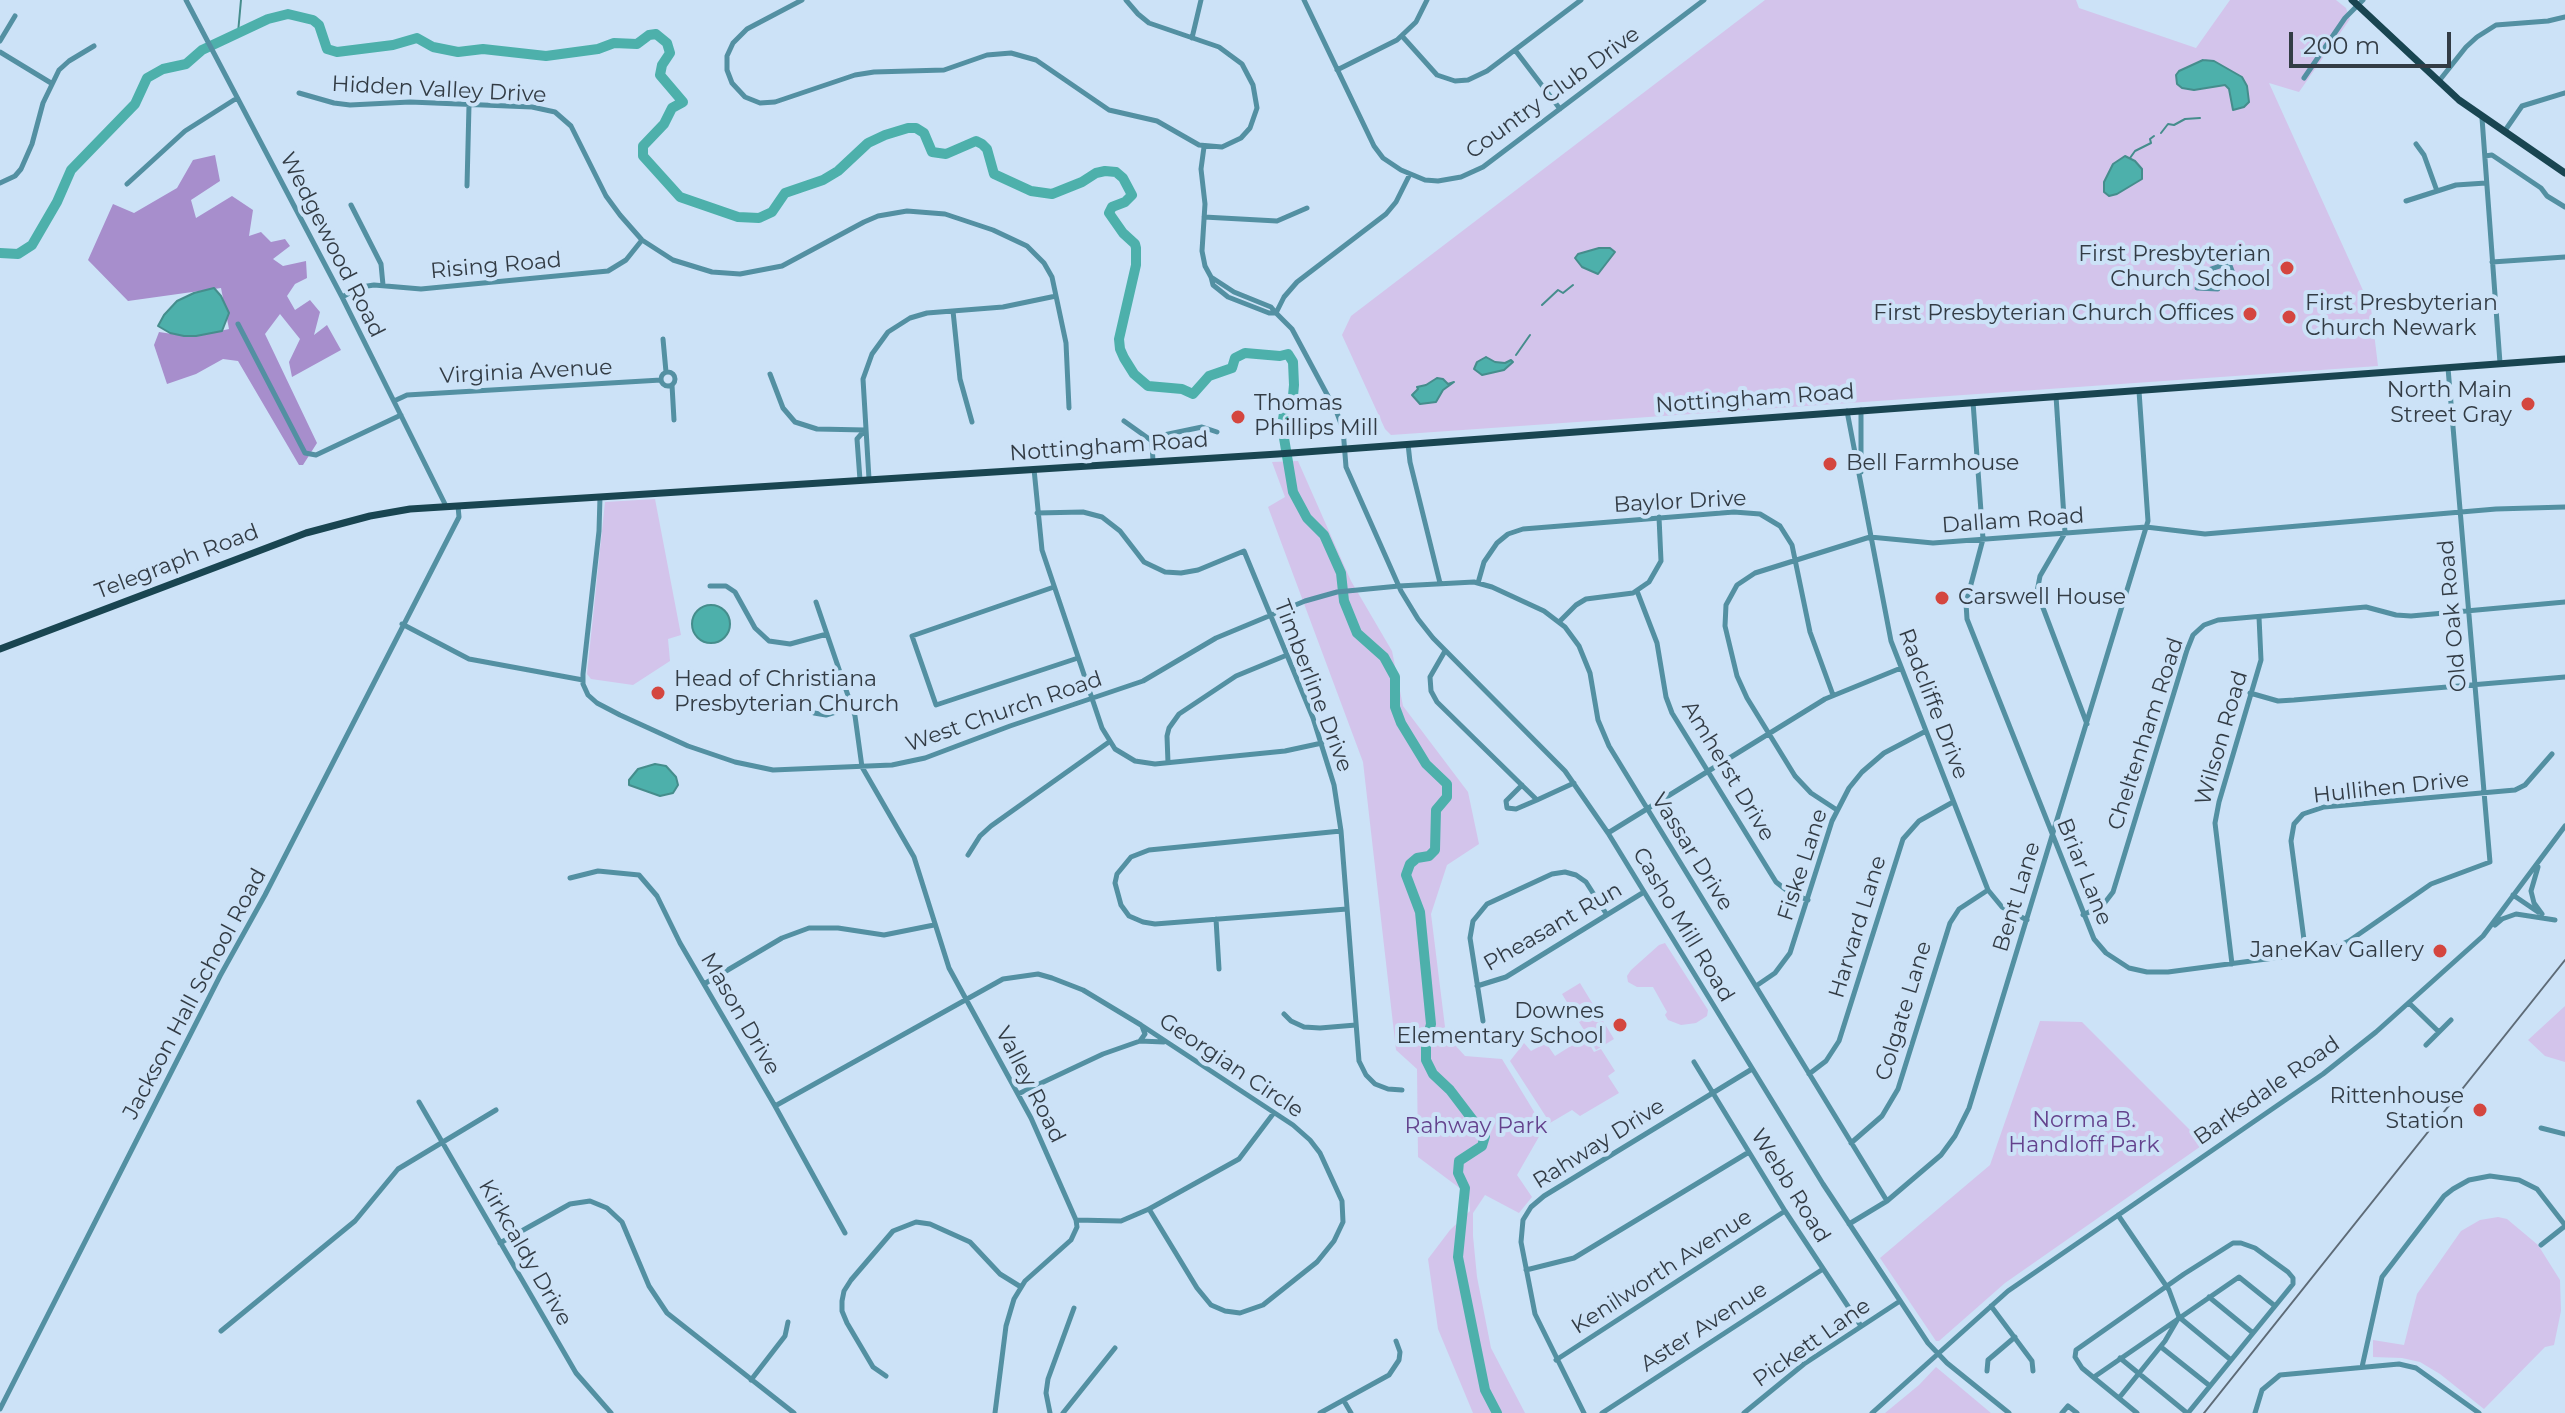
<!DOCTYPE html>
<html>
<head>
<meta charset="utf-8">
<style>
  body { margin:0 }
  #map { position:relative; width:2565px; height:1413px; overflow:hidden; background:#cce2f7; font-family:Montserrat,sans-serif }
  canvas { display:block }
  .scale { position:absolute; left:2289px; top:32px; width:162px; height:36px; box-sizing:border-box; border:4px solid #333c45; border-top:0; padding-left:10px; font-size:24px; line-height:28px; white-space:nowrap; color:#333c45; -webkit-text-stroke:6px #cce2f7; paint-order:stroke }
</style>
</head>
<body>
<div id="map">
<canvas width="2565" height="1413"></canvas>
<div class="scale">200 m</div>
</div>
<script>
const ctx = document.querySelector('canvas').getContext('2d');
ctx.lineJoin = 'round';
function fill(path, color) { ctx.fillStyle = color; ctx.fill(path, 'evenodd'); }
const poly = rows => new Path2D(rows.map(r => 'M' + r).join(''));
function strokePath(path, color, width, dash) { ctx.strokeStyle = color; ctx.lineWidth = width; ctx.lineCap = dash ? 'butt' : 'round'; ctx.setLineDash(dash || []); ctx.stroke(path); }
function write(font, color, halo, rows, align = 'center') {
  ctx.font = font + ' Montserrat,sans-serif'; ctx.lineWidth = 8; ctx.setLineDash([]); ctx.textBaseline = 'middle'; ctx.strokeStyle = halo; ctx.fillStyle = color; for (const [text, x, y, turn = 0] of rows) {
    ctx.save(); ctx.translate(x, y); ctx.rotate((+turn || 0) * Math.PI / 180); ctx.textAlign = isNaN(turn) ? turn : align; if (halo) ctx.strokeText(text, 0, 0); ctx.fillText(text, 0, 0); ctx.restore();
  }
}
fill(poly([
  [1765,0,2076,0,2079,8,2196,48,2230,0,2336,0,2346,8,2350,19,2299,92,2269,83,2371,308,2378,366,1391,435,1385,429,1342,335,1351,316],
  [1298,461,1351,581,1392,651,1403,706,1468,792,1479,844,1447,865,1431,914,1446,1035,1465,1056,1502,1059,1544,1128,1517,1175,1532,1197,1519,1213,1485,1195,1473,1213,1473,1236,1477,1277,1491,1348,1525,1413,1473,1413,1438,1329,1428,1259,1450,1230,1470,1211,1469,1195,1418,1157,1417,1069,1396,1050,1363,762,1268,507,1285,497,1272,462],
  [655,499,681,635,668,639,670,661,633,685,591,679,587,674,605,502],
  [1665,943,1708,1010,1707,1016,1696,1023,1681,1025,1668,1020,1665,1015,1667,1012,1653,987,1637,987,1628,982,1627,976,1631,970,1659,945],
  [1580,983,1614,1039,1596,1050,1562,994],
  [2565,1006,2565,1062,2545,1056,2528,1040],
  [2040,1021,2082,1022,2204,1144,2005,1283,1939,1341,1936,1341,1880,1258,1990,1165],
  [1585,1037,1594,1052,1601,1049,1615,1071,1608,1076,1619,1093,1580,1116,1572,1110,1550,1123,1510,1061,1524,1043,1531,1051,1546,1043,1555,1056],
  [2498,1217,2507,1219,2538,1245,2560,1280,2561,1311,2554,1345,2545,1347,2484,1409,2440,1374,2420,1362,2402,1358,2373,1357,2373,1340,2404,1345,2417,1294,2461,1231,2480,1220],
  [1936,1367,1991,1413,1885,1413,1919,1385]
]), '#d3c4eb');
fill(poly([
  [215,155,220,181,191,200,196,218,232,196,253,210,249,236,261,232,271,242,285,239,290,246,273,259,283,266,306,261,307,278,295,284,287,296,295,310,310,300,320,312,314,335,327,325,341,350,292,377,289,362,300,339,280,314,265,334,317,443,303,465,299,465,238,361,223,359,196,374,167,384,154,345,159,332,192,337,229,329,221,288,128,301,88,260,113,204,134,213,177,188,193,160]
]), '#a78ecc');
const water = poly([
  [2203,60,2214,61,2242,77,2247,86,2249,102,2244,107,2233,110,2229,89,2225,85,2194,90,2182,88,2177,84,2176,75,2179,71,2203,60],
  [2125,156,2135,161,2142,169,2142,179,2117,194,2109,196,2104,192,2104,182,2113,164,2125,156],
  [1599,248,1610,248,1615,252,1598,274,1582,267,1575,258,1578,254,1599,248],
  [214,288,221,296,229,313,222,331,196,336,184,336,170,333,158,326,164,315,177,301,194,293,214,288],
  [1486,357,1495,362,1505,363,1511,360,1513,362,1504,370,1482,375,1474,369,1477,362,1486,357],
  [1437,378,1443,379,1448,384,1454,382,1443,390,1436,402,1420,404,1412,395,1418,389,1417,387,1426,385,1437,378],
  '692 624a19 19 0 1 1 38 0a19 19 0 1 1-38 0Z',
  [655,764,666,766,676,777,678,785,673,793,660,796,629,785,629,780,638,769,655,764]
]);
fill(water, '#4db0ab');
strokePath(water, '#458d8c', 2);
strokePath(poly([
  [238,33,241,0],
  [2161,133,2168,124,2174,125,2185,119,2200,118],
  [2130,158,2135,151,2151,143,2150,139,2154,136],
  [1542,305,1558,290,1563,293,1573,285],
  [1516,355,1530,335]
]), '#458d8c', 2);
strokePath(poly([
  [0,253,18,254,32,245,57,202,71,170,135,104,147,78,163,69,186,64,202,50,268,19,288,14,313,20,319,25,327,49,337,52,393,45,417,38,433,47,458,52,483,49,546,56,598,49,614,43,637,44,649,35,656,34,667,43,670,53,662,65,660,75,683,102,672,108,664,124,643,146,643,156,680,197,738,217,759,218,772,212,785,193,823,180,838,171,868,143,885,135,908,128,916,128,924,133,932,152,946,154,976,141,982,144,987,149,994,174,1031,191,1052,194,1082,182,1096,173,1105,171,1116,172,1123,178,1132,195,1125,202,1112,207,1109,213,1123,233,1135,244,1136,248,1136,265,1119,339,1120,349,1124,358,1134,374,1148,386,1182,389,1193,394,1209,376,1232,368,1235,358,1245,353,1280,356,1288,354,1293,362,1294,385,1293,396,1284,413,1282,426,1293,492,1307,518,1324,535,1341,573,1344,601,1357,633,1384,657,1395,677,1395,707,1401,723,1426,764,1447,784,1447,797,1436,810,1435,850,1429,856,1417,858,1410,864,1406,875,1420,912,1431,1024,1426,1042,1426,1060,1433,1074,1450,1090,1485,1136,1482,1146,1459,1161,1458,1173,1465,1188,1458,1257,1485,1390,1497,1413]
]), '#4db0ab', 10);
strokePath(poly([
  [186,0,342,297,446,506],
  [802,0,747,29,733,43,727,56,727,70,732,83,745,97,760,103,775,102,855,75,874,72,944,70,987,55,1011,53,1036,60,1109,110,1157,121,1199,145,1222,147,1241,138,1250,128,1257,108,1253,85,1242,64,1219,47,1149,23,1138,14,1126,0],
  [1304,0,1374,146,1383,158,1401,170,1425,180,1438,181,1461,177,1483,167,1704,0],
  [1402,36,1437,75,1455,81,1468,80,1487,71,1581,0],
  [1192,38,1201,0],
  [0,41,15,16],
  [1515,50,1560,109],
  [0,52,51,83],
  [1337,70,1397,40,1416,22,1427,0],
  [2304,78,2345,18,2363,0],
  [2439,81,2466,47,2477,37,2496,25,2548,21,2565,17],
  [299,93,334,103,350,105,410,102,532,107,555,112,571,126,606,196,620,215,642,240,673,260,712,272,740,274,782,266,864,222,878,216,907,211,945,214,993,230,1027,246,1044,263,1052,277,1066,343,1069,408],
  [2482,118,2500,363],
  [2504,132,2522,106,2565,93],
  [2416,144,2424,155,2437,191],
  [1204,147,1201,169,1205,204,1202,251,1205,266,1211,277],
  [2485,156,2492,155,2541,188,2547,196,2565,207],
  [1410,174,1396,202,1386,214,1297,282,1284,297,1276,313,1292,329,1337,413,1343,429,1346,467,1401,591,1418,619,1433,638,1565,771,1608,833,1823,1184,1928,1343,1947,1363,2009,1413],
  [0,183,15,176,21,169,32,144,43,103,59,70,69,61,94,46],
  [127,184,185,131,237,98],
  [467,186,469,105],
  [2406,201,2456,185,2486,183],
  [351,205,381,264,383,285],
  [1204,217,1277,221,1307,208],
  [2492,262,2565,257],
  [2229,263,2235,279,2227,282,2221,280,2209,283,2205,271,2229,263],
  [1211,277,1234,292,1271,307,1276,313,1269,313,1228,297,1213,285,1211,277],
  [2197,288,2218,289],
  [342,297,361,287,374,285,421,289,608,271,626,260,642,240],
  [953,311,960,379,972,422],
  [238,324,305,453,316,455,401,415],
  [663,339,666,372],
  '661 379a7 7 0 1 1 14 0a7 7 0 1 1-14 0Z',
  [770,374,783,408,795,422,817,429,865,430],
  [672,385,674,420],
  [2056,396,2065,533,2040,576,2037,592,2087,724],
  [394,401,407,395,661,380],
  [1973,402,1983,539,1966,603,1967,619,2094,939,2106,953,2129,968,2147,972,2168,972,2327,951,2349,941,2431,884,2490,862,2448,368],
  [1861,410,1861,472],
  [1847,411,1891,641,1988,890,2002,907,2027,920],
  [1124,421,1152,441],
  [1408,444,1410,462,1440,583],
  [1153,462,1152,441,1159,436,1202,427,1217,432],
  [1034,469,1042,550,1102,728,1115,749,1135,761,1155,764,1285,751,1322,743],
  [869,479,863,379,872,354,888,332,910,318,927,313,1003,307,1056,296],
  [860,480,857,439,864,431],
  [600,497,599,531,583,674,583,684,588,695,597,703,620,715,688,746,735,762,773,770,892,765,925,758,1010,726,1143,681,1216,638,1305,601,1337,592,1399,586,1474,582,1492,587,1544,611,1565,627,1579,646,1590,673,1598,720,1609,746,1887,1201],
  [1037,513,1083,512,1102,517,1120,531,1144,562,1165,572,1181,573,1198,570,1244,551,1313,718,1334,785,1341,831,1359,1061,1366,1075,1375,1084,1388,1089,1402,1090],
  [1478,583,1484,562,1497,543,1508,534,1523,529,1734,512,1760,514,1780,526,1792,545,1810,632,1833,695],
  [710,586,726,586,735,592,755,628,769,641,790,644,827,634],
  [1054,587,912,636,936,705,1078,658],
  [1637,591,1657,643,1666,697,1672,713,1776,882,1790,893,1808,900],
  [816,602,855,716,862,767,914,857,949,968,1031,1118,1076,1220,1077,1227,1071,1240,1025,1281,1014,1299,1006,1326,995,1413],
  [1559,622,1576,605,1586,599,1633,593,1649,582,1661,561,1659,517],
  [402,624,469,659,583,680],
  [1445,651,1430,677,1431,691,1437,702,1537,800,1574,783],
  [2250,693,2278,701,2294,700,2565,677],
  [814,713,826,715,852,707],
  [1168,763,1167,736,1169,728,1179,714,1236,676,1287,655],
  [1522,785,1506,801,1507,808,1516,809,1537,800],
  [1837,810,1811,793,1795,776,1747,698,1737,676,1725,626,1726,605,1737,585,1755,573,1870,537,1933,543,2146,527,2205,534,2496,509,2565,507],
  [1341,831,1149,850,1131,857,1117,874,1115,883,1121,905,1129,916,1143,922,1155,924,1347,909],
  [1608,833,1825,699,1901,668],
  [968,855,980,836,991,826,1109,742],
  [2538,867,2531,891,2534,903,2542,914],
  [570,878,598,871,639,875,657,896,680,943,775,1106,845,1233],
  [2513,895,2538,912],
  [2083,915,2103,905,2113,892,2187,650,2193,635,2204,625,2218,620,2366,607,2396,615,2411,616,2565,602],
  [1216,919,1219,969],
  [2495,925,2502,919,2516,914,2555,920],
  [2306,955,2291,841,2294,824,2303,814,2324,807,2515,790,2525,785,2552,754],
  [2232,964,2215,823,2219,802,2261,660,2259,617],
  [704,984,782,938,809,928,838,928,884,935,934,925],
  [1477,986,1506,977,1644,892],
  [1756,986,1775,973,1790,953,1832,821,1849,788,1862,772,1884,753,1926,731],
  [2409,1003,2439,1032],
  [1284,1014,1291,1021,1304,1027,1320,1028,1356,1025],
  [1483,1021,1470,938,1473,921,1487,904,1552,874,1565,872,1576,875,1586,882,1607,915],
  [1142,1026,1145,1034,1140,1041,1164,1042],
  [2426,1045,2451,1020],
  [1694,1062,1785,1211,1861,1326],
  [1809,1074,1826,1061,1839,1041,1903,839,1919,821,1953,802],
  [1018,1094,1103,1054,1140,1041],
  [419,1102,576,1373,611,1413],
  [775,1106,1003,979,1038,974,1052,978,1083,990,1141,1025,1293,1125,1310,1140,1320,1153,1342,1201,1343,1222,1334,1241,1317,1262,1263,1305,1240,1313,1225,1311,1211,1305,1197,1288,1149,1209],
  [2541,1128,2565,1134],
  [1851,1143,1882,1116,1898,1089,1950,923,1959,909,1988,890],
  [2118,1215,2169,1290,2179,1317,2165,1341,2119,1398],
  [1076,1220,1121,1221,1149,1209,1239,1159,1273,1114],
  [1849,1224,1887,1201,1941,1155,1955,1136,1969,1108,2148,521,2139,391],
  [500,1243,570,1204,590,1201,607,1208,622,1222,649,1286,667,1313,794,1413],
  [2541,1245,2565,1226],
  [1526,1270,1574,1258,1749,1152],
  [2209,1297,2253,1333],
  [1991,1306,2032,1361,2033,1371],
  [2179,1317,2231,1360],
  [221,1331,355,1221,398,1169,496,1110],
  [2161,1347,2210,1386],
  [2120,1358,2187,1413],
  [1556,1360,1785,1211],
  [2362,1367,2382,1277,2444,1196,2453,1189,2469,1180,2490,1176,2519,1180,2537,1189,2565,1225],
  [1987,1371,1988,1360,2015,1337],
  [886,1376,873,1367,847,1323,842,1311,842,1301,844,1291,851,1280,893,1231,916,1222,930,1224,970,1242,1000,1274,1021,1287],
  [2094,1377,2239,1277,2275,1306],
  [751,1380,785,1336,788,1322],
  [1344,1401,1351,1413],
  [0,1409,220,976,265,895,459,517,458,506],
  [1050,1413,1046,1393,1048,1379,1074,1308],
  [1063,1413,1115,1348],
  [1320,1413,1389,1375,1399,1360,1400,1352,1396,1341],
  [1584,1413,1535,1314,1521,1242,1523,1220,1531,1207,1544,1196,1752,1069],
  [1602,1413,1823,1269],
  [1744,1413,1804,1364,1900,1301],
  [1872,1413,2008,1291,2323,1074,2376,1032,2483,936,2565,826],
  [2062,1413,2068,1406,2077,1413],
  [2137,1413,2082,1368,2075,1357,2076,1350,2184,1274,2233,1243,2241,1243,2255,1248,2288,1272,2293,1278,2293,1284,2188,1413],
  [2255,1413,2262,1390,2280,1375,2399,1364,2416,1368,2479,1413]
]), '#5390a2', 5);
strokePath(poly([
  [2352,0,2459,100,2565,173],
  [0,649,306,533,370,516,410,509,1278,454,2565,359]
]), '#194551', 7);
strokePath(poly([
  [2204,1413,2565,960]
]), '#5e6b77', 2);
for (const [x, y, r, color] of [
  [2287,268,8,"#d4463f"],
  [2250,314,8,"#d4463f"],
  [2289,317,8,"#d4463f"],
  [2528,404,8,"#d4463f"],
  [1238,417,8,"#d4463f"],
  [1830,464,8,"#d4463f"],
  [1942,598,8,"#d4463f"],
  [658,693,8,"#d4463f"],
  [2440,951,8,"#d4463f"],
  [1620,1025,8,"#d4463f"],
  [2480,1110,8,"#d4463f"]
]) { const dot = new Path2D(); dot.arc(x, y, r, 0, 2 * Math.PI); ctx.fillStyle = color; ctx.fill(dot); strokePath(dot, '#cce2f7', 3); }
write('22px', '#333c45', '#cce2f7', [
  ["Hidden Valley Drive",439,90,3],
  ["Country Club Drive",1553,93,-36],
  ["Wedgewood Road",332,245,63],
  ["Rising Road",496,266,-5],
  ["Virginia Avenue",526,372,-3],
  ["Nottingham Road",1755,399,-4],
  ["Nottingham Road",1109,447,-4],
  ["Baylor Drive",1680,502,-3],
  ["Dallam Road",2013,521,-4],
  ["Telegraph Road",177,562,-21],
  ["Old Oak Road",2453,616,-95],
  ["Timberline Drive",1313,686,69],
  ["Radcliffe Drive",1933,704,69],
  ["West Church Road",1004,712,-19],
  ["Cheltenham Road",2146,734,-72],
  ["Wilson Road",2222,738,-74],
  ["Amherst Drive",1728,771,59],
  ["Hullihen Drive",2391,788,-6],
  ["Vassar Drive",1692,852,58],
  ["Fiske Lane",1803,865,-72],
  ["Briar Lane",2084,872,68],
  ["Bent Lane",2017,897,-73],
  ["Casho Mill Road",1683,925,59],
  ["Pheasant Run",1553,927,-30],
  ["Harvard Lane",1858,927,-73],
  ["Jackson Hall School Road",195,994,-62],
  ["Colgate Lane",1904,1011,-73],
  ["Mason Drive",740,1014,60],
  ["Georgian Circle",1231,1066,34],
  ["Valley Road",1030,1085,63],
  ["Barksdale Road",2267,1091,-35],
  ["Rahway Drive",1599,1144,-32],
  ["Webb Road",1790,1186,58],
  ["Kirkcaldy Drive",525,1253,60],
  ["Kenilworth Avenue",1662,1272,-33],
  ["Aster Avenue",1704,1327,-33],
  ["Pickett Lane",1812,1343,-35]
]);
write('22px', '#333c45', '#cce2f7', [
  ["First Presbyterian",2271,255],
  ["Church School",2271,280],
  ["First Presbyterian",2305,304,"left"],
  ["Church Newark",2305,329,"left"],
  ["First Presbyterian Church Offices",2234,314],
  ["North Main",2512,391],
  ["Street Gray",2512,416],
  ["Thomas",1254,404,"left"],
  ["Phillips Mill",1254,429,"left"],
  ["Bell Farmhouse",1846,464,"left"],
  ["Carswell House",1958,598,"left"],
  ["Head of Christiana",674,680,"left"],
  ["Presbyterian Church",674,705,"left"],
  ["JaneKav Gallery",2424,951],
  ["Downes",1604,1012],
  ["Elementary School",1604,1037],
  ["Rittenhouse",2464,1097],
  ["Station",2464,1122]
], 'right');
write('22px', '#64428d', '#cce2f7', [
  ["Norma B.",2084,1121],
  ["Handloff Park",2084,1146],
  ["Rahway Park",1476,1127]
]);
</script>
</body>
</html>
